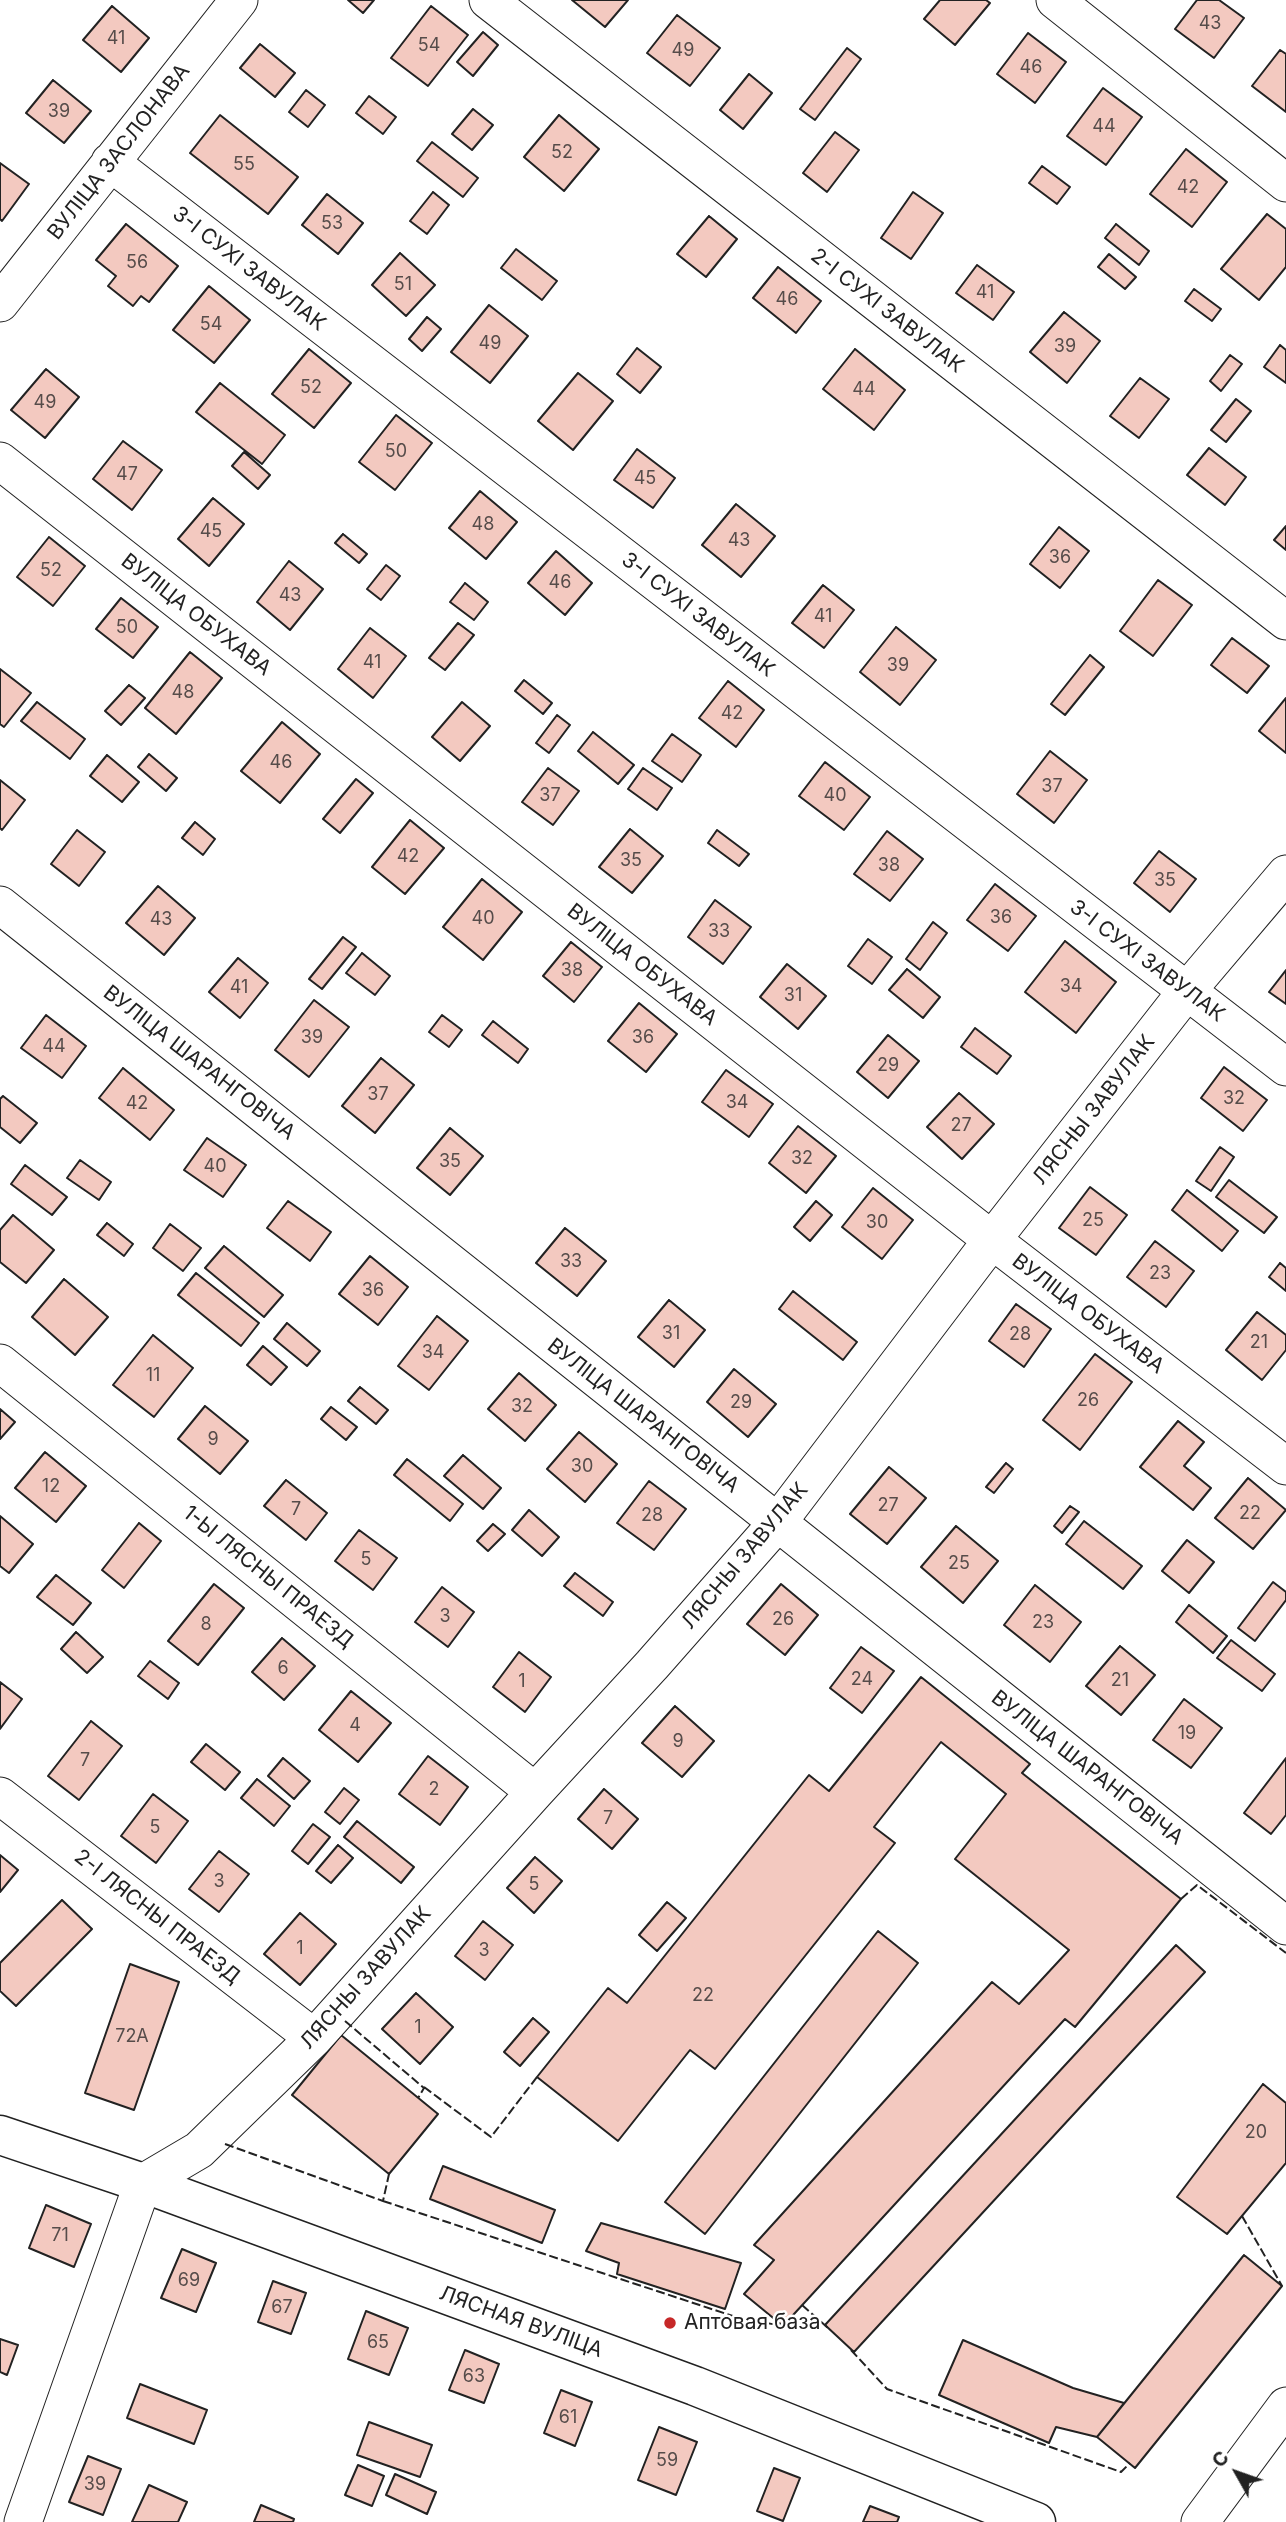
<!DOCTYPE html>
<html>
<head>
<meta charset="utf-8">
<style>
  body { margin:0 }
  #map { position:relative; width:1286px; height:2522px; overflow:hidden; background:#fff; font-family:Inter,sans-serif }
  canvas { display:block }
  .north { position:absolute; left:1202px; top:2438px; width:70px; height:70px; -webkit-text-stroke:5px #fff; paint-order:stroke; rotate:310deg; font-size:19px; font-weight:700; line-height:28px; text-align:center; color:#222 }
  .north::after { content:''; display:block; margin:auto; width:24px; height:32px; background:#222; clip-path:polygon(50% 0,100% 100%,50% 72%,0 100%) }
</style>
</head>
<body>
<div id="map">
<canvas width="1286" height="2522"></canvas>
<div class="north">С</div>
</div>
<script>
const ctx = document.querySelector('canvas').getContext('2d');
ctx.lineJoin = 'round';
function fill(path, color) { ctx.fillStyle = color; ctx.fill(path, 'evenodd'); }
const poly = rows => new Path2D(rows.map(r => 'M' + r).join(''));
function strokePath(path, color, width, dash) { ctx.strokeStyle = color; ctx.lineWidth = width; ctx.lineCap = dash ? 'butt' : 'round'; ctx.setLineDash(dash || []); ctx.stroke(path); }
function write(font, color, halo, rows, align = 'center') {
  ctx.font = font + ' Inter,sans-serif'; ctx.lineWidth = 5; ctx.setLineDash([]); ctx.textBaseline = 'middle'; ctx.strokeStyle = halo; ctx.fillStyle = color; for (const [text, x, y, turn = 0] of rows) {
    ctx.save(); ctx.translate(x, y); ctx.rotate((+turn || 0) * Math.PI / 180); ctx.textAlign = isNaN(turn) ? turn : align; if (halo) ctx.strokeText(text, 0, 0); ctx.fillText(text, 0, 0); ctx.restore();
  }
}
const building = poly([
  [348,0,374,0,363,13,348,0],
  [572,0,628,0,605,27,572,0],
  [940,0,986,0,990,3,955,45,924,19,940,0],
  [1197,0,1219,0,1244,18,1214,58,1175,29,1197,0],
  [112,6,149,38,121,72,83,40,112,6],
  [431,6,468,35,428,86,391,58,431,6],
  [677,15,720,48,690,86,647,53,677,15],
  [483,32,498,45,473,76,457,62,483,32],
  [1028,33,1066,62,1035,103,997,74,1028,33],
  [260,44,295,73,275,97,240,68,260,44],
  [847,48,861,59,815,120,800,109,847,48],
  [1280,50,1286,54,1286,112,1252,86,1280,50],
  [749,74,772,93,743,129,720,110,749,74],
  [53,80,91,111,64,143,26,113,53,80],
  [1103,88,1142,117,1106,165,1067,136,1103,88],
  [306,90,325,105,308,127,289,112,306,90],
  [369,96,396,117,383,134,356,113,369,96],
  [473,109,493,125,472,150,452,134,473,109],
  [220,115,298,177,268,214,190,153,220,115],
  [559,115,599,149,564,191,524,157,559,115],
  [835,132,859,150,827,192,803,173,835,132],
  [432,142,478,178,463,197,417,161,432,142],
  [1186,149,1227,182,1192,227,1150,194,1186,149],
  [0,163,29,184,2,221,0,219,0,163],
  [1042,166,1070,187,1057,204,1029,183,1042,166],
  [433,192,449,205,427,234,410,221,433,192],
  [913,192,943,213,911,259,881,238,913,192],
  [327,194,363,223,338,254,302,225,327,194],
  [1267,214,1286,229,1286,267,1259,300,1221,269,1267,214],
  [709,216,737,239,706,277,677,254,709,216],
  [126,224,178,266,149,302,141,296,133,306,108,286,116,276,96,260,126,224],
  [1116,224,1149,251,1139,265,1105,238,1116,224],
  [516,249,557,281,542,300,501,268,516,249],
  [400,253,435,285,406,316,372,285,400,253],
  [1109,254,1136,277,1125,289,1098,267,1109,254],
  [977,265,1014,292,993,320,956,293,977,265],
  [778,267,821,301,796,333,753,298,778,267],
  [209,286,250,320,214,363,173,330,209,286],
  [1194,289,1221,309,1212,321,1185,301,1194,289],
  [489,305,528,336,490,383,451,352,489,305],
  [1064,312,1100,341,1067,383,1030,352,1064,312],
  [427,317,441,329,422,351,409,339,427,317],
  [1280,345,1286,350,1286,383,1264,367,1280,345],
  [637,348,661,367,640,393,617,374,637,348],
  [309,349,351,383,314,428,272,394,309,349],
  [855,349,905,390,874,430,823,389,855,349],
  [1230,355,1242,364,1221,391,1210,381,1230,355],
  [46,369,79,397,45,438,11,410,46,369],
  [578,373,613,401,573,450,538,421,578,373],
  [1140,378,1169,399,1139,438,1110,416,1140,378],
  [220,383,285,435,262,464,196,412,220,383],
  [1236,399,1251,411,1226,442,1211,430,1236,399],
  [396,415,432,443,395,490,359,462,396,415],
  [123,441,162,470,132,510,93,479,123,441],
  [1209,448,1246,477,1225,505,1187,475,1209,448],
  [637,449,675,478,653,508,614,480,637,449],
  [244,452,270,475,258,489,232,466,244,452],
  [480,491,517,522,486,559,449,528,480,491],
  [213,498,244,524,209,566,178,539,213,498],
  [736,504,775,536,741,577,702,545,736,504],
  [1286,526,1286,550,1274,540,1286,526],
  [1059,527,1089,551,1060,588,1030,564,1059,527],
  [343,534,367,554,359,563,335,543,343,534],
  [49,537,85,566,53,606,17,577,49,537],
  [556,551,592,583,565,615,528,583,556,551],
  [289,561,323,589,290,630,257,602,289,561],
  [386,565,400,576,381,600,367,589,386,565],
  [1158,580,1192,605,1153,656,1120,631,1158,580],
  [465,583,488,602,474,620,450,602,465,583],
  [823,585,854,610,824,648,792,623,823,585],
  [121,598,158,627,133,658,96,629,121,598],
  [458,623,474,635,445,670,429,658,458,623],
  [896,627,936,660,900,705,860,672,896,627],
  [370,628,406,656,373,698,338,669,370,628],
  [1232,638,1269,666,1247,693,1211,665,1232,638],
  [190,652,222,678,176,734,145,708,190,652],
  [1090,655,1104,667,1065,715,1051,704,1090,655],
  [0,669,31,693,4,727,0,724,0,669],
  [524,680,552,703,543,714,515,691,524,680],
  [728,681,764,710,736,747,699,718,728,681],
  [129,685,145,698,121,725,105,711,129,685],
  [1286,698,1286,753,1259,731,1286,698],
  [37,702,85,739,70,759,21,721,37,702],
  [462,702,490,726,460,761,432,737,462,702],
  [557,715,570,725,549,753,536,743,557,715],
  [282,722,320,754,280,803,241,771,282,722],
  [593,732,634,765,618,784,578,751,593,732],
  [672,734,701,755,682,782,652,761,672,734],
  [1050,751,1087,780,1054,823,1017,794,1050,751],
  [149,754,177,778,166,791,138,767,149,754],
  [107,755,139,782,122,802,90,776,107,755],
  [825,762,870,797,844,830,799,796,825,762],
  [548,768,579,791,553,825,522,802,548,768],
  [643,768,672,788,657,810,628,789,643,768],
  [356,779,373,793,340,833,323,819,356,779],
  [0,780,25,800,2,830,0,828,0,780],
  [410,820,444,848,405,894,372,867,410,820],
  [195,822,215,839,203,855,182,838,195,822],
  [630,829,663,856,632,893,599,867,630,829],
  [77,830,105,852,79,886,51,864,77,830],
  [717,830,749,854,739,866,708,843,717,830],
  [887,831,923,859,890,901,854,874,887,831],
  [1159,851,1196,879,1170,912,1134,883,1159,851],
  [482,879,522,912,483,960,443,927,482,879],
  [995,884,1036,916,1008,951,967,920,995,884],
  [158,886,195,918,164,955,126,923,158,886],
  [715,900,751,927,723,964,688,937,715,900],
  [933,922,947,933,920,970,906,959,933,922],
  [343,937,356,947,322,989,309,979,343,937],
  [868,939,892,957,872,984,848,966,868,939],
  [1065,941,1116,982,1076,1033,1025,992,1065,941],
  [571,942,602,967,574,1002,543,976,571,942],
  [362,953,390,976,375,995,346,973,362,953],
  [238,958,268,983,240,1018,209,992,238,958],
  [787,964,826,996,798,1029,760,997,787,964],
  [907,969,940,997,923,1018,889,990,907,969],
  [1286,970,1286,1004,1269,992,1286,970],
  [314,1000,349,1027,309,1077,275,1050,314,1000],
  [639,1003,677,1034,646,1072,608,1041,639,1003],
  [46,1015,86,1046,62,1078,21,1048,46,1015],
  [442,1015,462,1030,449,1047,429,1032,442,1015],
  [493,1021,528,1049,518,1063,482,1035,493,1021],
  [975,1028,1011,1056,997,1074,961,1047,975,1028],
  [888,1035,919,1061,888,1098,857,1072,888,1035],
  [381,1058,414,1085,375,1133,342,1106,381,1058],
  [1224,1067,1267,1100,1243,1131,1201,1098,1224,1067],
  [123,1068,174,1110,150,1140,99,1098,123,1068],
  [726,1070,773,1104,749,1137,702,1102,726,1070],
  [959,1093,994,1124,962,1159,927,1127,959,1093],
  [3,1096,37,1123,20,1143,0,1127,0,1099,3,1096],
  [798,1126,836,1156,806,1193,769,1163,798,1126],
  [450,1128,483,1156,450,1195,417,1168,450,1128],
  [207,1138,246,1165,223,1197,184,1170,207,1138],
  [1220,1147,1234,1157,1211,1191,1196,1181,1220,1147],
  [80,1160,111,1182,99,1200,67,1178,80,1160],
  [25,1165,67,1197,52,1215,11,1184,25,1165],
  [1229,1180,1277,1217,1264,1233,1216,1197,1229,1180],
  [1090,1187,1127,1215,1096,1255,1059,1228,1090,1187],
  [873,1188,913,1220,882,1259,842,1227,873,1188],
  [1187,1190,1238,1231,1222,1251,1172,1210,1187,1190],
  [288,1201,331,1232,310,1261,267,1228,288,1201],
  [816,1201,832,1215,810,1241,794,1227,816,1201],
  [13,1215,54,1250,26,1283,0,1262,0,1230,13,1215],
  [107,1223,133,1244,124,1256,97,1235,107,1223],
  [170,1224,201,1248,183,1271,153,1248,170,1224],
  [565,1228,606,1261,577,1296,536,1263,565,1228],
  [1155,1241,1194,1271,1166,1307,1127,1277,1155,1241],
  [224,1246,283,1295,264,1317,205,1268,224,1246],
  [370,1256,408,1287,378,1325,339,1294,370,1256],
  [1280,1263,1286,1268,1286,1291,1269,1277,1280,1263],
  [196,1273,259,1323,241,1346,178,1295,196,1273],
  [64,1279,108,1317,75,1355,32,1317,64,1279],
  [793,1291,857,1342,843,1360,779,1309,793,1291],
  [669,1300,705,1330,674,1367,638,1337,669,1300],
  [1016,1304,1051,1329,1024,1367,989,1341,1016,1304],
  [1257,1312,1286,1335,1286,1350,1262,1380,1226,1350,1257,1312],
  [437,1316,468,1341,429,1390,398,1366,437,1316],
  [287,1323,320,1351,307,1366,274,1339,287,1323],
  [153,1335,193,1368,154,1417,113,1385,153,1335],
  [263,1346,287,1367,271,1385,247,1365,263,1346],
  [1095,1354,1132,1382,1080,1450,1043,1420,1095,1354],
  [734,1369,776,1404,748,1437,707,1402,734,1369],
  [519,1373,556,1405,525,1441,488,1409,519,1373],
  [360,1387,388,1410,376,1424,348,1401,360,1387],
  [205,1406,248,1441,220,1474,178,1439,205,1406],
  [331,1407,357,1427,346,1440,321,1419,331,1407],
  [0,1409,15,1422,0,1439,0,1409],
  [1178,1421,1204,1442,1184,1466,1211,1488,1193,1510,1140,1467,1178,1421],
  [579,1432,617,1464,585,1502,547,1469,579,1432],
  [45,1452,86,1486,56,1522,15,1488,45,1452],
  [463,1455,501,1488,483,1509,444,1476,463,1455],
  [407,1459,463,1504,450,1521,394,1475,407,1459],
  [1006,1463,1013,1469,994,1493,986,1487,1006,1463],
  [889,1467,926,1498,887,1544,850,1514,889,1467],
  [1248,1478,1286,1510,1253,1549,1215,1518,1248,1478],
  [286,1480,327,1513,306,1540,264,1506,286,1480],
  [649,1481,686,1509,654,1550,617,1523,649,1481],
  [1070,1506,1079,1512,1062,1533,1054,1526,1070,1506],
  [529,1510,559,1537,542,1556,512,1530,529,1510],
  [0,1516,33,1544,9,1573,0,1566,0,1516],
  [1084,1521,1142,1566,1123,1589,1066,1544,1084,1521],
  [139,1523,161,1541,124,1588,102,1570,139,1523],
  [493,1524,505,1534,488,1551,477,1541,493,1524],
  [956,1526,998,1561,963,1603,921,1567,956,1526],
  [359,1530,397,1558,373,1590,335,1561,359,1530],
  [1187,1540,1214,1562,1189,1593,1162,1571,1187,1540],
  [575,1573,613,1602,603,1616,564,1586,575,1573],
  [56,1575,91,1603,73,1625,37,1597,56,1575],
  [1273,1582,1286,1592,1286,1600,1255,1641,1238,1628,1273,1582],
  [214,1584,244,1608,198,1665,168,1641,214,1584],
  [781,1584,818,1615,785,1655,747,1624,781,1584],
  [1035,1585,1081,1622,1050,1662,1004,1625,1035,1585],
  [442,1587,474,1612,448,1647,415,1622,442,1587],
  [1189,1605,1227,1636,1213,1653,1176,1622,1189,1605],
  [76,1632,103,1657,87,1673,61,1649,76,1632],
  [282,1638,315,1666,284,1700,252,1672,282,1638],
  [1231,1640,1275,1674,1262,1691,1217,1658,1231,1640],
  [1120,1646,1155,1675,1121,1715,1086,1686,1120,1646],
  [861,1647,894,1671,862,1713,830,1688,861,1647],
  [519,1652,551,1677,525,1712,493,1687,519,1652],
  [150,1661,179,1683,168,1699,138,1676,150,1661],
  [921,1677,1030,1764,1022,1773,1181,1899,1075,2027,1065,2019,783,2326,744,2294,774,2260,754,2245,992,1982,1019,2004,1069,1950,955,1859,1006,1794,941,1742,874,1827,895,1843,715,2069,690,2050,618,2141,537,2077,608,1988,627,2003,809,1775,829,1791,921,1677],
  [0,1682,22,1699,0,1729,0,1682],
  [351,1691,391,1723,358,1762,319,1730,351,1691],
  [1184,1699,1222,1728,1191,1768,1153,1740,1184,1699],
  [675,1706,714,1741,682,1777,642,1743,675,1706],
  [91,1721,122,1746,79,1800,48,1776,91,1721],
  [206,1744,240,1772,225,1790,191,1762,206,1744],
  [428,1756,468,1787,440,1825,399,1794,428,1756],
  [283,1758,310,1781,294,1799,268,1776,283,1758],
  [1286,1758,1286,1815,1271,1834,1244,1813,1286,1758],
  [257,1779,290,1806,274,1826,241,1798,257,1779],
  [344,1788,359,1800,340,1824,325,1812,344,1788],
  [604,1789,638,1819,612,1849,578,1819,604,1789],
  [153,1794,188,1821,156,1863,121,1836,153,1794],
  [357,1821,414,1867,401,1883,344,1837,357,1821],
  [313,1824,330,1837,308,1864,292,1851,313,1824],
  [338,1845,353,1858,331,1883,316,1871,338,1845],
  [219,1851,249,1874,219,1912,189,1889,219,1851],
  [0,1855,18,1870,0,1892,0,1855],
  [535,1857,562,1881,534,1913,507,1888,535,1857],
  [62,1900,92,1929,16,2006,0,1991,0,1963,62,1900],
  [667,1902,686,1918,657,1951,639,1935,667,1902],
  [300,1913,336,1944,300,1985,264,1954,300,1913],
  [483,1921,513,1945,485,1980,455,1956,483,1921],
  [878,1931,918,1963,705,2234,665,2202,878,1931],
  [1176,1945,1205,1972,854,2352,825,2325,1176,1945],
  [130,1964,179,1982,134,2110,85,2093,130,1964],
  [416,1993,453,2027,420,2064,382,2029,416,1993],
  [533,2018,549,2032,520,2066,504,2052,533,2018],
  [341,2035,438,2114,389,2174,292,2095,341,2035],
  [1263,2084,1286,2103,1286,2163,1227,2234,1177,2197,1263,2084],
  [443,2166,555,2210,542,2243,430,2199,443,2166],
  [46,2205,91,2224,74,2267,29,2248,46,2205],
  [601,2223,741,2263,725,2309,617,2274,619,2263,586,2251,601,2223],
  [182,2249,216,2263,196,2312,161,2298,182,2249],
  [1244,2255,1282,2286,1135,2468,1097,2437,1244,2255],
  [273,2281,306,2293,291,2334,258,2322,273,2281],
  [366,2311,408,2328,389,2375,348,2359,366,2311],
  [0,2339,18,2345,7,2375,0,2372,0,2339],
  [963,2340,1073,2388,1124,2403,1097,2437,1056,2427,1049,2443,939,2395,963,2340],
  [465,2350,499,2364,484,2403,449,2390,465,2350],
  [140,2384,207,2410,194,2444,127,2418,140,2384],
  [561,2390,592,2402,575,2446,544,2433,561,2390],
  [369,2422,432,2445,420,2477,357,2455,369,2422],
  [659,2427,697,2442,676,2495,638,2480,659,2427],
  [88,2456,121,2469,103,2515,69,2502,88,2456],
  [358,2465,384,2476,372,2506,345,2495,358,2465],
  [774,2468,800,2478,783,2521,757,2511,774,2468],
  [395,2474,436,2492,427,2514,386,2495,395,2474],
  [149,2485,187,2502,178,2522,132,2522,149,2485],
  [261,2505,294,2519,293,2522,254,2522,261,2505],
  [870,2506,899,2517,897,2522,863,2522,870,2506]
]);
fill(building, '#f3c9c0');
strokePath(building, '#222', 2);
const minor = poly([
  [488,0,1286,621],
  [1055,0,1286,183],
  [110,162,1286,1067],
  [0,303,239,0],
  [0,461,992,1240,1286,1466],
  [0,905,1286,1926],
  [0,1363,535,1792],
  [0,1796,314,2038],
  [23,2522,143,2183,199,2150,314,2038,535,1792,652,1665,778,1522,992,1240,1186,992,1286,874],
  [1200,2522,1286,2406]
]);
const major = poly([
  [0,2135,143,2183,695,2386,1036,2522]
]);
strokePath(minor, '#222', 39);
strokePath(major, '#222', 41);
strokePath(minor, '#fff', 37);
strokePath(major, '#fff', 38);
strokePath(poly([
  [1181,1899,1197,1885,1286,1953],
  [345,2021,424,2088,418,2098],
  [424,2087,491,2137,537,2077],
  [225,2144,383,2201,389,2174],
  [383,2201,739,2318,783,2326],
  [1242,2216,1282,2286],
  [802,2305,828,2328],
  [851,2350,887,2389,1121,2472,1130,2463]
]), '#222', 2, [9, 3.5]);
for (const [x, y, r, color] of [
  [670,2323,7,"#c62828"]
]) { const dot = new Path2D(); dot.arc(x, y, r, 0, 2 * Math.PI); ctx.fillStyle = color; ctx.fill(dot); strokePath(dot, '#fff', 2.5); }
write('18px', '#564c4a', null, [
  ["43",1210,24],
  ["41",116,39],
  ["54",429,46],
  ["49",683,51],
  ["46",1031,68],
  ["39",59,112],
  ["44",1104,127],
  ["52",562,153],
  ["55",244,165],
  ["42",1188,188],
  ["53",332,224],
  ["56",137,263],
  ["51",403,285],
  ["41",985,293],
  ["46",787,300],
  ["54",211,325],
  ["49",490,344],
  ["39",1065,347],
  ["52",311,388],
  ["44",864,390],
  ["49",45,403],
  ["50",396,452],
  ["47",127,475],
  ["45",645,479],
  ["48",483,525],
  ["45",211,532],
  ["43",739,541],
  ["36",1060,558],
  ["52",51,571],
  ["46",560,583],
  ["43",290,596],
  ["41",823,617],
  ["50",127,628],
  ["41",372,663],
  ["39",898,666],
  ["48",183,693],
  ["42",732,714],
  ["46",281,763],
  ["37",1052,787],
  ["37",550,796],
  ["40",835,796],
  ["42",408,857],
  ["35",631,861],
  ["38",889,866],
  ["35",1165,881],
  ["36",1001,918],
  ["40",483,919],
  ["43",161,920],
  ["33",719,932],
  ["38",572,971],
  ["34",1071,987],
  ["41",239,988],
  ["31",793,996],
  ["39",312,1038],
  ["36",643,1038],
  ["44",54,1047],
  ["29",888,1066],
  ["37",378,1095],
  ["32",1234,1099],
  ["34",737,1103],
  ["42",137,1104],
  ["27",961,1126],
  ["32",802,1159],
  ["35",450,1162],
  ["40",215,1167],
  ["25",1093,1221],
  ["30",877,1223],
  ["33",571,1262],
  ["23",1160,1274],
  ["36",373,1291],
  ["31",671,1334],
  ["28",1020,1335],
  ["21",1259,1343],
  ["34",433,1353],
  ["11",153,1376],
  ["26",1088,1401],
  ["29",741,1403],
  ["32",522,1407],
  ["9",213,1440],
  ["30",582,1467],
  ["12",51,1487],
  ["27",888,1506],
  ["7",296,1510],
  ["22",1250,1514],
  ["28",652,1516],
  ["5",366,1560],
  ["25",959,1564],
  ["3",445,1617],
  ["26",783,1620],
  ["23",1043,1623],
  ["8",206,1625],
  ["6",283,1669],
  ["24",862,1680],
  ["21",1120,1681],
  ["1",522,1682],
  ["4",355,1726],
  ["19",1187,1734],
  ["9",678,1742],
  ["7",85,1761],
  ["2",434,1790],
  ["7",608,1819],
  ["5",155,1828],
  ["3",219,1882],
  ["5",534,1885],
  ["1",300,1949],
  ["3",484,1951],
  ["22",703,1996],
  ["1",418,2028],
  ["72А",132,2037],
  ["20",1256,2133],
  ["71",60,2236],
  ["69",189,2281],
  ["67",282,2308],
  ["65",378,2343],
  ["63",474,2377],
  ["61",568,2418],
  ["59",667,2461],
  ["39",95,2485]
]);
write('21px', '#222', '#fff', [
  ["ВУЛІЦА ЗАСЛОНАВА",119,152,-52],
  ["3-І СУХІ ЗАВУЛАК",249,269,38],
  ["2-І СУХІ ЗАВУЛАК",887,311,38],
  ["ВУЛІЦА ОБУХАВА",196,615,38],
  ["3-І СУХІ ЗАВУЛАК",698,615,38],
  ["3-І СУХІ ЗАВУЛАК",1147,961,37],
  ["ВУЛІЦА ОБУХАВА",642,965,38],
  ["ВУЛІЦА ШАРАНГОВІЧА",199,1063,38],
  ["ЛЯСНЫ ЗАВУЛАК",1094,1110,-52],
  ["ВУЛІЦА ОБУХАВА",1088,1314,37],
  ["ВУЛІЦА ШАРАНГОВІЧА",643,1416,38],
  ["ЛЯСНЫ ЗАВУЛАК",745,1556,-50],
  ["1-Ы ЛЯСНЫ ПРАЕЗД",268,1577,39],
  ["ВУЛІЦА ШАРАНГОВІЧА",1087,1768,38],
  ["2-І ЛЯСНЫ ПРАЕЗД",157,1917,38],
  ["ЛЯСНЫ ЗАВУЛАК",366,1978,-48],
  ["ЛЯСНАЯ ВУЛІЦА",521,2322,20]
]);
write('21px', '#222', '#fff', [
  ["Аптовая база",684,2323]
], 'left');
</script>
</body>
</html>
